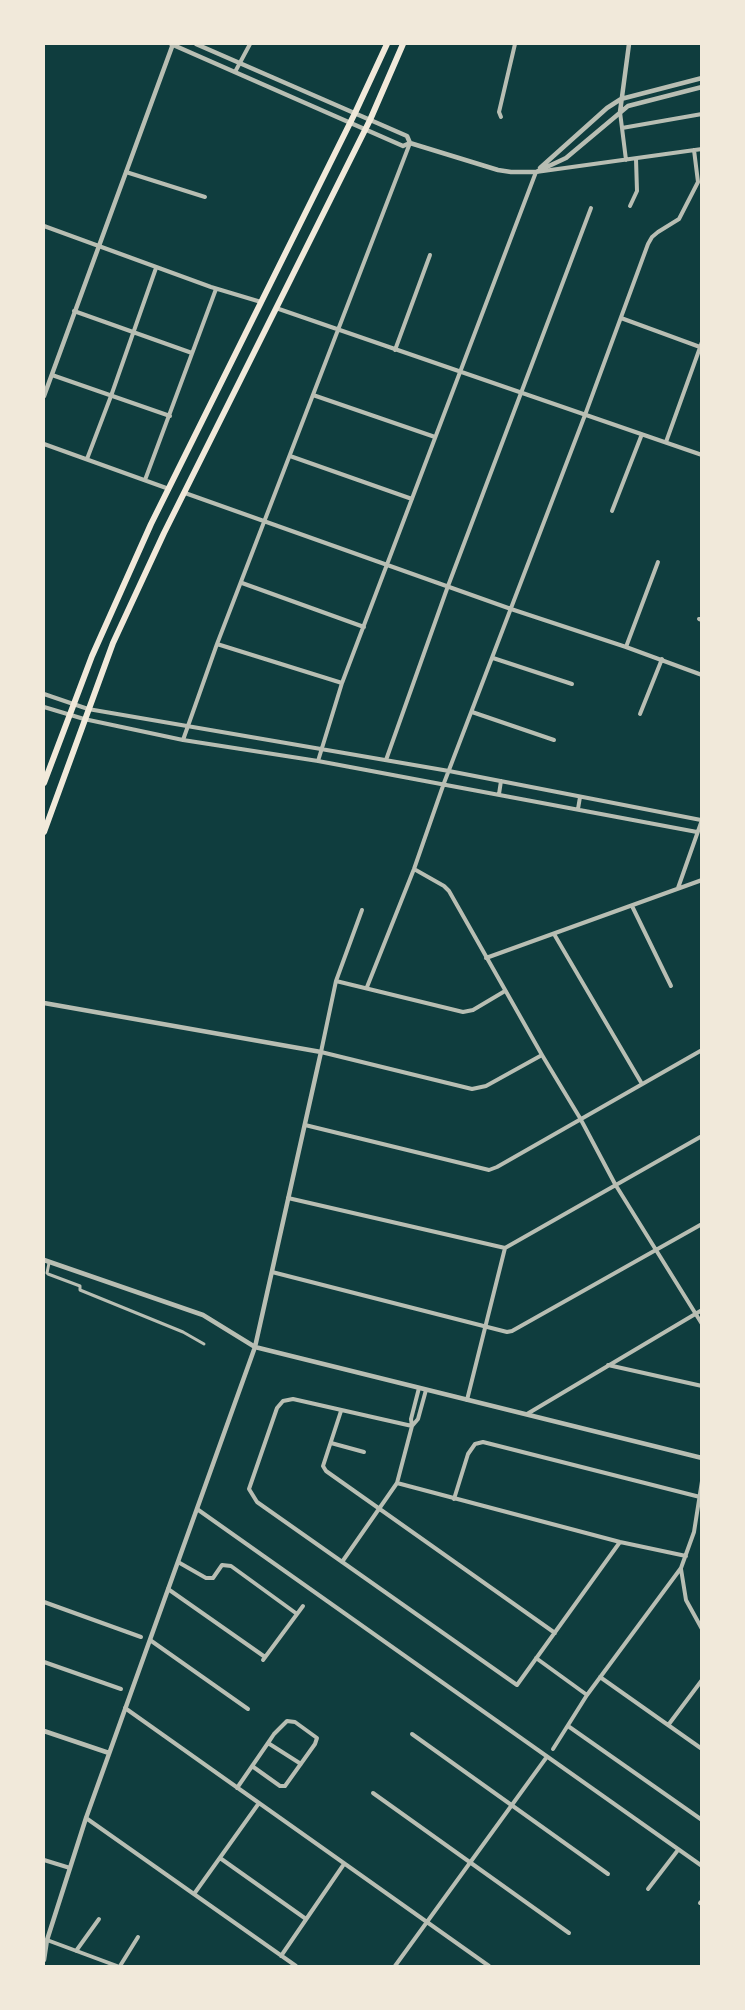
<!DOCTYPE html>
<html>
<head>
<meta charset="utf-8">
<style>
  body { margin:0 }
  #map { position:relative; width:745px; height:2010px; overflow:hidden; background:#0f3d3e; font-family:"Source Sans 3",sans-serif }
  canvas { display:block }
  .frame { position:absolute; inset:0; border:45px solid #f1e9da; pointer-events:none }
</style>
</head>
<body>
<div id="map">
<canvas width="745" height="2010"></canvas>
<div class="frame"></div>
</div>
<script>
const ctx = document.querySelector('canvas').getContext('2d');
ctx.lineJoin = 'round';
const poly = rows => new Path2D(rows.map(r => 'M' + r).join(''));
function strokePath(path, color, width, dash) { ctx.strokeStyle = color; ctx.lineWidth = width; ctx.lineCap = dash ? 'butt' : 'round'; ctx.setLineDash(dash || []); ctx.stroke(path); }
strokePath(poly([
  [49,1263,47,1273,48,1274,80,1286,80,1290,183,1332,204,1344]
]), '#b8beb3', 3);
strokePath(poly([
  [235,72,250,44],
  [620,112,626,160],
  [501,117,499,112,515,44],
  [622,128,702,114],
  [126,172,205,197],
  [630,206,637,191,636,159],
  [44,226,211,287,261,302],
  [276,308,702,455],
  [74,311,192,353],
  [621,318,700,347],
  [395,350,430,255],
  [52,375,170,416],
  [313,395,435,437],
  [666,442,702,342],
  [44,444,169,489],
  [290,456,412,499],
  [87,459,111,396,156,268],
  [145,480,216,289],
  [185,493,511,609,626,647,702,675],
  [612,511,642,434],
  [242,583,364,627],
  [699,619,702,620],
  [217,644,342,683],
  [626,647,658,562],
  [493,658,572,684],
  [44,694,88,709,449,771,701,820],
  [44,707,84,719,183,740,318,761,697,832],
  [472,712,554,740],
  [640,714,662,659],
  [183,740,217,644,410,143],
  [386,760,448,586,591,208],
  [318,761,342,683,536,172,702,149],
  [499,794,501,781],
  [578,809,580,797],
  [414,869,444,886,449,891,542,1055,580,1118,615,1184,702,1324],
  [678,888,702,820],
  [632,906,671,986],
  [362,910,336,981,321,1052,472,1089,486,1086,542,1055],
  [554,934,642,1084],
  [486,958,702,880],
  [336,981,463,1012,473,1010,505,991],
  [367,987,414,869,444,783,585,415,648,244,652,237,658,232,679,219,698,182,694,150],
  [305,1125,489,1170,497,1167,702,1050],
  [288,1198,505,1248,702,1136],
  [272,1272,507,1332,512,1331,702,1224],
  [608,1365,702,1386],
  [467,1400,505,1248],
  [341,1411,323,1466,326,1471,555,1633],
  [527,1414,702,1310],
  [412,1426,293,1399,283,1401,277,1408,249,1489,257,1502,517,1685,620,1542],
  [412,1426,418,1419,426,1390],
  [331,1443,364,1452],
  [397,1483,620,1542,686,1556],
  [454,1499,468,1454,475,1444,483,1442,700,1497],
  [197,1509,702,1866],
  [178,1562,206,1578,213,1578,222,1565,231,1566,297,1614],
  [342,1562,397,1483,412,1426,411,1419,419,1388],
  [681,1569,686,1600,702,1629],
  [168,1589,265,1657],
  [44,1602,141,1637],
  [150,1640,248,1709],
  [536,1658,587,1695],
  [263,1660,303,1606],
  [44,1662,121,1689],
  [600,1677,702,1749],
  [125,1708,489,1966],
  [669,1724,702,1680],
  [568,1726,702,1820],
  [412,1734,608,1874],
  [268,1743,301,1764],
  [553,1749,587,1695,681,1568,694,1532,702,1481],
  [237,1788,268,1743,274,1734,287,1721,295,1722,317,1738,315,1744,285,1786,280,1786,252,1766],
  [373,1793,569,1933],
  [86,1818,296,1966],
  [220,1858,306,1919],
  [44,1860,70,1868],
  [648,1889,678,1850],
  [194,1894,259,1803],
  [700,1903,702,1901],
  [47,1940,117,1966],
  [76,1951,99,1919],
  [281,1956,344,1864],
  [120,1966,138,1937],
  [395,1966,546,1758]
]), '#b8beb3', 4);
strokePath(poly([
  [171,44,403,146,410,143,498,170,511,172,536,172,566,158,628,106,702,87],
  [196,44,407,136,410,143],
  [620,112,629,44],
  [540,168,607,108,621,99,702,78],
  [44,396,173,44],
  [44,1003,321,1052,255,1347,86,1818,47,1940,44,1960],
  [44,1260,203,1315,255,1347,702,1458],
  [44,1731,109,1753]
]), '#b8beb3', 4.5);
strokePath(poly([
  [44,783,92,656,151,524,355,113,387,44],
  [44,832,113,643,164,533,370,120,403,44]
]), '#f1e9da', 6);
</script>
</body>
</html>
